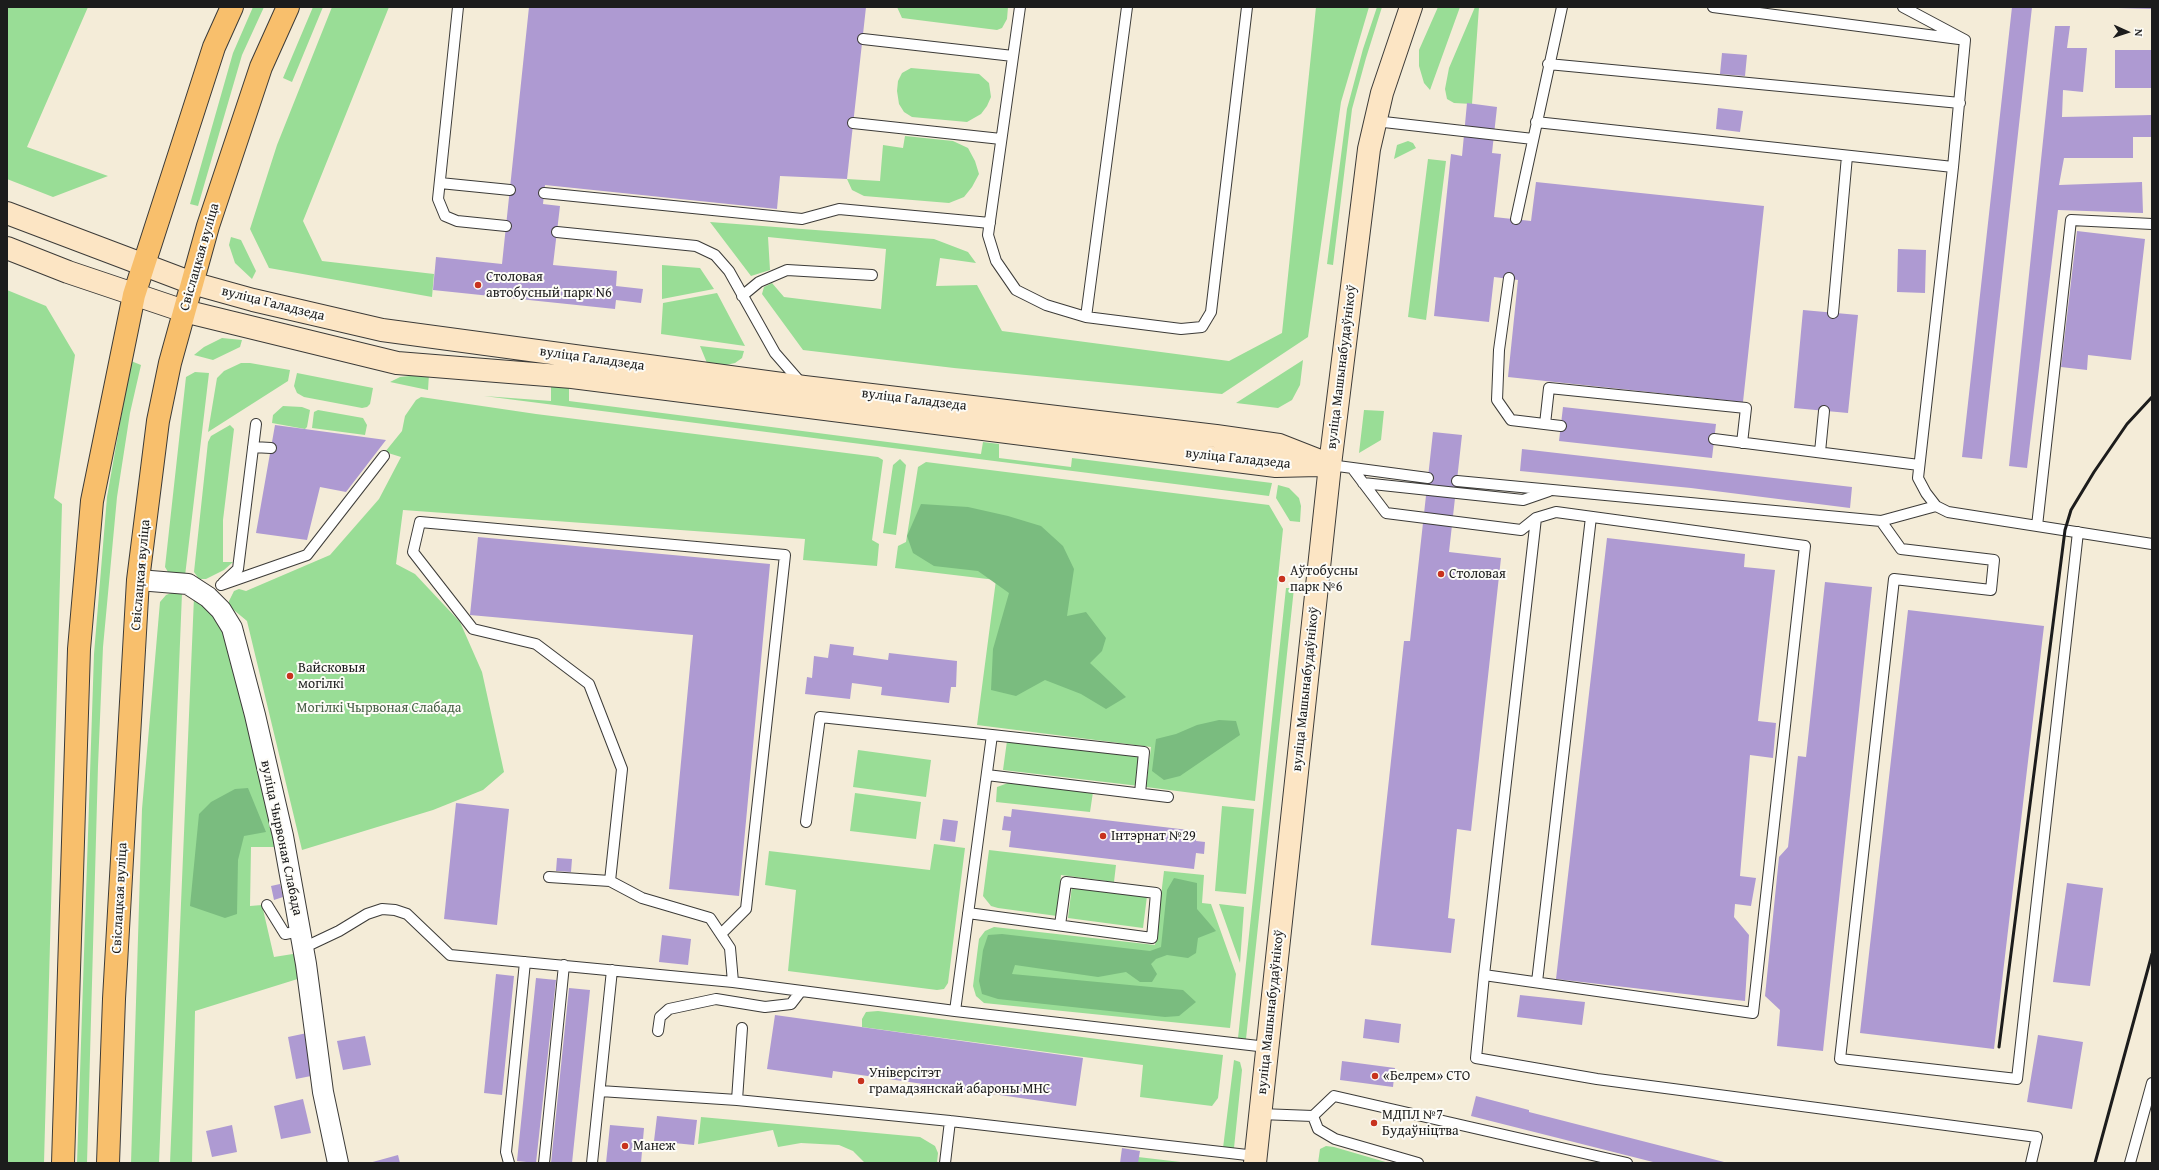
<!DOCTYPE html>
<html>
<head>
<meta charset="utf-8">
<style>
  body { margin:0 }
  #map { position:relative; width:2159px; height:1170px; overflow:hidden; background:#f4ecd8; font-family:"Gentium Book Plus",serif }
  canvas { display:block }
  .frame { position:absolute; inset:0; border:8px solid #1c1c1c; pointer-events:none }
  .north { position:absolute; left:2107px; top:12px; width:40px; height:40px; -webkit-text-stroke:3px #fdfcf7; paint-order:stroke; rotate:93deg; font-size:11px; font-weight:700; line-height:16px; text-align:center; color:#1c1c1c }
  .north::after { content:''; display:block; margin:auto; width:14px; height:18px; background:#1c1c1c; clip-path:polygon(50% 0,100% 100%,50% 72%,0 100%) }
</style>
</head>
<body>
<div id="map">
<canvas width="2159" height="1170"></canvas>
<div class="frame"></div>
<div class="north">N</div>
</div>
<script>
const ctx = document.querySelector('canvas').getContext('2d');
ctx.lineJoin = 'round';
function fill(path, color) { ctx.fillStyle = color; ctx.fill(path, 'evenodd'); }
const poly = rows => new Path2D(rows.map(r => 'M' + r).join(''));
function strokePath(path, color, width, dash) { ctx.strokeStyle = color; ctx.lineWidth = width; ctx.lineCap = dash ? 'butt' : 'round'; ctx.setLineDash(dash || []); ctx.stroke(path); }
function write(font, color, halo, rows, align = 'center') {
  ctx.font = font + ' "Gentium Book Plus",serif'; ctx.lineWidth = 4; ctx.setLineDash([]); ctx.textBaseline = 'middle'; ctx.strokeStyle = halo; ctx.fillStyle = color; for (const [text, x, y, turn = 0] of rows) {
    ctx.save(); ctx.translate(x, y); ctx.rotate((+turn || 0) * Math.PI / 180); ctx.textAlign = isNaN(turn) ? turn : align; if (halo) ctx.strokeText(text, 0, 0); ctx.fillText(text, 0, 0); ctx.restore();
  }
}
fill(poly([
  [7,7,88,7,27,147,108,176,53,197,7,179],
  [253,7,264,7,242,55,198,206,190,204,233,53],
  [313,7,323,7,292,82,283,78],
  [332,7,389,7,303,221,322,261,434,274,432,297,269,268,250,229,277,145],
  [897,7,1008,7,1007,19,1002,28,997,30,902,18],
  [1316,7,1369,7,1341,102,1308,337,1222,394,954,368,803,350,762,294,764,287,772,283,784,297,881,309,886,249,768,237,770,270,751,276,710,222,934,239,968,252,976,263,940,258,936,286,977,285,1002,331,1229,361,1282,333],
  [1377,7,1382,7,1366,58,1352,109,1333,265,1327,264,1347,109,1363,49],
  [1438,7,1460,7,1430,90,1424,83,1419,66,1419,50],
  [1475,7,1479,7,1472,104,1454,103,1447,99,1445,89,1449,68],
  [911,68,979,74,989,83,991,97,987,106,981,114,967,122,912,117,904,112,899,104,897,91,898,81,902,73],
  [905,136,953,141,968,148,975,161,979,174,972,187,964,197,949,203,864,196,852,190,847,179,880,181,883,145,903,148],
  [1408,141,1413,143,1416,148,1394,159,1397,145],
  [1428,159,1446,161,1426,320,1408,317],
  [231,237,241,240,256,271,252,279,235,263,229,245],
  [662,265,700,268,714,289,662,299],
  [7,290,46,306,75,355,54,498,62,504,44,1163,7,1163],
  [717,293,745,346,661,334,663,303],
  [222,338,242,340,240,347,213,360,194,355,204,347],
  [700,346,744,351,742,358,735,363,726,365,707,363],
  [1303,360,1300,385,1292,400,1278,408,1236,403],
  [131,361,141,365,130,413,117,497,103,647,98,766,87,1163,77,1163,94,654,107,497],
  [241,363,250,363,290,370,288,381,208,432,217,378,224,371],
  [195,372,209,373,185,576,174,575,168,572,165,567,186,377],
  [297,373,373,388,370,404,367,407,362,408,304,397,297,393,294,386],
  [429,374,428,390,390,382,400,377],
  [551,386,569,388,569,401,981,454,983,442,999,444,999,458,1071,467,1072,458,1272,483,1269,496,484,396,551,401],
  [421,397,536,414,878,457,883,460,872,540,879,544,877,566,803,560,805,539,403,510,396,564,415,574,460,622,482,672,504,772,483,790,433,810,302,850,247,621,229,606,229,601,234,591,239,589,246,591,330,555,379,499,401,457,385,452,402,431,405,416,416,400],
  [283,406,302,407,310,410,307,427,305,429,272,423,273,415],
  [318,410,363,418,367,425,365,435,312,428,314,412],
  [1364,410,1384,411,1381,440,1359,453],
  [230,425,234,429,223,520,223,562,233,562,224,570,206,579,199,579,194,572,208,442,211,436],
  [900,459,906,465,896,535,883,533,893,465],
  [926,462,1269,505,1283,529,1255,801,1146,787,1151,747,977,725,996,580,895,568,898,546,906,542,918,467],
  [1278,485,1289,488,1299,498,1301,506,1300,522,1290,521,1276,498],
  [1286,588,1294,588,1246,1039,1238,1038],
  [174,592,182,593,159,1163,131,1163,142,809,160,602,166,595],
  [194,597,212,609,228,637,276,847,251,847,250,906,262,905,274,957,299,953,304,977,195,1011,192,1163,170,1163],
  [1007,741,1142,756,1139,786,1003,770],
  [858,750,931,760,926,797,853,787],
  [1008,783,1093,792,1090,812,996,802,997,787],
  [855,793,921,802,916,839,850,831],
  [1222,806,1254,809,1246,894,1215,891],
  [934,844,965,848,948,983,944,989,937,990,788,971,796,890,765,885,769,851,930,870],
  [989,850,1116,865,1114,882,1061,875,1057,916,998,908,991,906,983,896],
  [1164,871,1204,875,1202,903,1211,904,1236,974,1230,1028,984,1003,976,996,973,986,979,939,985,931,994,927,1155,945],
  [1072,886,1147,896,1143,928,1068,918],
  [1219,904,1244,907,1240,963],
  [878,1011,1223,1055,1218,1098,1212,1106,1140,1097,1143,1065,862,1027,862,1019,866,1012],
  [1234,1060,1240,1062,1242,1070,1234,1148,1223,1148],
  [701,1117,920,1137,935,1146,938,1153,937,1163,865,1163,853,1151,839,1145,801,1143,778,1147,773,1130,698,1144],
  [1326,1146,1334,1147,1389,1163,1318,1163,1320,1149],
  [1138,1157,1189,1163,1138,1163]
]), '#99dd96');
fill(poly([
  [921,504,968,507,1008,516,1041,526,1063,546,1074,569,1067,616,1086,612,1106,638,1102,651,1090,663,1126,697,1106,709,1081,694,1045,680,1016,696,991,690,993,649,1009,593,978,571,934,566,913,553,907,536],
  [1219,720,1236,721,1240,735,1180,776,1164,780,1152,771,1156,739,1176,734,1197,725],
  [248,788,266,832,244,836,238,860,237,914,225,918,190,906,199,814,211,802,235,789],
  [1174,878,1197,883,1197,909,1216,931,1198,938,1196,953,1188,958,1167,955,1156,959,1151,964,1157,974,1152,982,1140,982,1126,972,1098,977,1015,965,1012,974,1183,990,1196,1002,1179,1016,1165,1017,998,999,982,994,979,981,983,950,988,935,1002,934,1150,951,1161,947,1167,890]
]), '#7abc7f');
fill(poly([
  [529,7,866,7,847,179,780,176,777,209,545,185,543,204,560,206,553,265,617,271,616,286,643,289,641,303,616,300,615,309,433,290,436,257,502,264],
  [2012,7,2032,7,1982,459,1962,457],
  [2118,7,2152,7,2152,9,2118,8],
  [2055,26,2070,26,2067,48,2087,48,2083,92,2063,90,2062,117,2152,115,2152,137,2133,137,2133,158,2064,158,2059,185,2142,182,2143,213,2058,210,2027,468,2009,466],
  [2115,50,2152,50,2152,88,2115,88],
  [1722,53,1747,55,1745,76,1720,74],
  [1467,103,1497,107,1492,153,1501,154,1494,217,1531,221,1536,182,1764,206,1743,402,1508,377,1518,280,1494,277,1489,322,1434,316,1451,154,1462,156],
  [1718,108,1743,111,1740,132,1716,129],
  [2077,231,2145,239,2131,360,2088,355,2087,370,2061,367],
  [1898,249,1926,250,1925,293,1897,292],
  [1803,310,1858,315,1848,413,1794,408],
  [1563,407,1716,424,1712,458,1559,441],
  [275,425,386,440,346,492,320,487,307,540,256,533],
  [1433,432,1462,435,1449,552,1501,558,1471,831,1457,829,1448,918,1455,919,1451,953,1371,945,1404,641,1410,641],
  [1522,449,1852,487,1850,508,1691,488,1520,471],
  [478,537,770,564,739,896,669,889,693,635,470,615],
  [1607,538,1745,554,1744,567,1775,570,1758,721,1776,723,1773,758,1750,755,1740,876,1756,878,1751,906,1735,904,1734,917,1749,935,1745,1001,1556,979],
  [1825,582,1872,587,1823,1051,1777,1046,1780,1010,1765,996,1779,857,1788,847,1798,756,1806,757],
  [1908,610,2044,626,1994,1049,1860,1033],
  [830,644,854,647,853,655,888,660,889,653,957,661,956,687,951,687,949,703,881,695,882,687,852,683,850,699,805,694,807,677,812,678,814,656,828,658],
  [456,803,509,809,497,925,444,919],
  [1012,809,1197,831,1196,841,1205,842,1204,854,1196,853,1194,869,1009,847,1011,831,1002,830,1004,816,1011,817],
  [943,819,958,821,955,842,940,840],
  [557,858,572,859,571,872,556,871],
  [2067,883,2103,888,2090,986,2053,982],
  [280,884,283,897,274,900,271,886],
  [662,935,691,939,688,965,659,962],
  [496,974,514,976,502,1095,484,1093],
  [536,978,556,980,536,1163,517,1161],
  [569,988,590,990,572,1163,551,1163],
  [1520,995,1585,1002,1582,1025,1517,1017],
  [775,1015,1083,1058,1076,1106,833,1071,832,1078,767,1069],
  [1365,1019,1401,1024,1399,1043,1363,1038],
  [307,1033,316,1075,296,1079,288,1037],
  [2038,1035,2083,1042,2072,1109,2027,1102],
  [365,1036,371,1065,343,1070,337,1041],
  [1342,1061,1395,1068,1393,1087,1340,1080],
  [1476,1096,1529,1110,1529,1112,1728,1163,1657,1163,1471,1116],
  [303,1099,311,1133,281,1139,274,1106],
  [657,1116,697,1120,694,1145,654,1141],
  [232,1125,237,1152,212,1157,206,1131],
  [610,1125,644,1128,641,1163,606,1163],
  [1122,1148,1140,1151,1138,1163,1120,1163],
  [398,1155,400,1163,369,1163]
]), '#ae9ad2');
const service = poly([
  [458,7,438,199,445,216,457,221,506,226],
  [1020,7,988,235,996,261,1016,290,1046,305,1086,317,1181,329,1202,327,1211,312,1247,7],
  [1713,7,1959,39],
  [1903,7,1965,40,1953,167,1918,478,1926,493,1936,506,1948,512,2152,544],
  [863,39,1013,56],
  [1548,64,1960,103],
  [1375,121,1533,139],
  [1536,122,1953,167],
  [853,123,1001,139],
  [440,183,510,190],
  [544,193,802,219,839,209,990,223],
  [1516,219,1562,7],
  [557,232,696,246,715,255,729,271,775,353,802,384],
  [1509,278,1499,350,1497,400,1511,420,1561,426],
  [742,296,759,282,787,270,872,275],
  [1833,313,1847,156],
  [1086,317,1127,7],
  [1545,424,1549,388,1746,408,1742,443],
  [1714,439,1919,465],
  [253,447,271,448],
  [1820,452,1824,411],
  [1330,465,1428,478],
  [1352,468,1386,513,1521,530,1536,518,1556,512,1805,546,1753,1013,1484,975,1536,518],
  [1457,481,1881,521,1936,506],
  [1363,483,1523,500,1549,491],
  [1881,521,1901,549,1994,560,1991,590,1894,579,1840,1059,2017,1079,2078,532],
  [2037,526,2071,220,2152,224],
  [223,583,238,569,256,424],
  [221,585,307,555,384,456],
  [992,735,1144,752,1140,793],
  [987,775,1168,797],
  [806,822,820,717,992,735,955,1011],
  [549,877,610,881],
  [267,905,285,934,300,931],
  [968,913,1152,938,1156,893,1066,882,1060,925],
  [721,934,746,909,785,555,420,522,413,552,473,629,536,644,589,684,622,769,610,881,642,898,710,918,730,948,733,982],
  [303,948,339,931,367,914,382,909,395,910,407,914,450,955,733,982,955,1011,1267,1047],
  [1484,975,1476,1058,1597,1079,2037,1137,2031,1163],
  [1537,982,1591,517],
  [658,1031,660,1017,669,1009,716,999,765,1007,791,1004,801,991],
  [600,1091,737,1100,950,1121,1256,1156],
  [737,1100,742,1028],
  [1260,1114,1313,1116,1334,1096,1627,1163],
  [1313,1116,1318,1129,1335,1139,1418,1163],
  [509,1163,506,1152,525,962],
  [544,1163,564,965],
  [592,1163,612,970],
  [945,1163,950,1121],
  [2130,1163,2152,1083]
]);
const minor = poly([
  [138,580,188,584,208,597,221,610,232,628,255,715,283,836,306,964,323,1092,338,1163]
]);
const secondary = poly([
  [7,213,192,283,253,300,382,330,804,387,1216,436,1279,445,1330,465],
  [7,248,68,272,184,311,397,363,572,377,1276,466,1319,465],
  [1255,1163,1330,465,1369,149,1382,93,1411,7]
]);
const primary = poly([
  [63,1163,79,649,92,501,134,295,214,47,232,7],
  [108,1163,114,999,138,580,158,421,170,363,208,226,261,67,288,7]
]);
strokePath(service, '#3c3b38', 12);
strokePath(minor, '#3c3b38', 22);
strokePath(secondary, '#3c3b38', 24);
strokePath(primary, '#3c3b38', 24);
strokePath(service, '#fff', 10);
strokePath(minor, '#fff', 20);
strokePath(secondary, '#fce5c4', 22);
strokePath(primary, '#f8bf6c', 22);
strokePath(poly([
  [1999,1047,2065,530,2071,510,2094,472,2127,424,2152,397],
  [2095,1163,2152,954]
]), '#1c1c1c', 3);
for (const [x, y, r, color] of [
  [478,285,4,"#c8321e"],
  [1441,574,4,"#c8321e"],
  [1282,579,4,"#c8321e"],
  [290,676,4,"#c8321e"],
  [1103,836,4,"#c8321e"],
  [1375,1076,4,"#c8321e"],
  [861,1081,4,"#c8321e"],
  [1374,1123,4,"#c8321e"],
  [625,1146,4,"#c8321e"]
]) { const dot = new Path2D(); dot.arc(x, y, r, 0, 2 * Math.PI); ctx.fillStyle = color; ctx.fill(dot); strokePath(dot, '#fdfcf7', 1.5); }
write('14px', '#1c1c1c', '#fdfcf7', [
  ["Свіслацкая вуліца",200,257,-74],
  ["вуліца Галадзеда",273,304,14],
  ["вуліца Галадзеда",592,359,8],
  ["вуліца Машынабудаўнікоў",1342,367,-83],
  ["вуліца Галадзеда",914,400,7],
  ["вуліца Галадзеда",1238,459,6],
  ["Свіслацкая вуліца",141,575,-85],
  ["вуліца Машынабудаўнікоў",1306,689,-84],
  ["вуліца Чырвоная Слабада",281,838,78],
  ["Свіслацкая вуліца",120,898,-87],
  ["вуліца Машынабудаўнікоў",1271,1012,-84]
]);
write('14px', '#1c1c1c', '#fdfcf7', [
  ["Столовая",486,277],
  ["автобусный парк N6",486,293],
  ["Аўтобусны",1290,571],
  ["парк №6",1290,587],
  ["Столовая",1449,574],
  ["Вайсковыя",298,668],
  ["могілкі",298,684],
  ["Інтэрнат №29",1111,836],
  ["Універсітэт",869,1073],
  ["грамадзянскай абароны МНС",869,1089],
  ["«Белрем» СТО",1383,1076],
  ["МДПЛ №7",1382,1115],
  ["Будаўніцтва",1382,1131],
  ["Манеж",633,1146]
], 'left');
write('14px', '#486047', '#fdfcf7', [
  ["Могілкі Чырвоная Слабада",379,708]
]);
</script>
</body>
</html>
